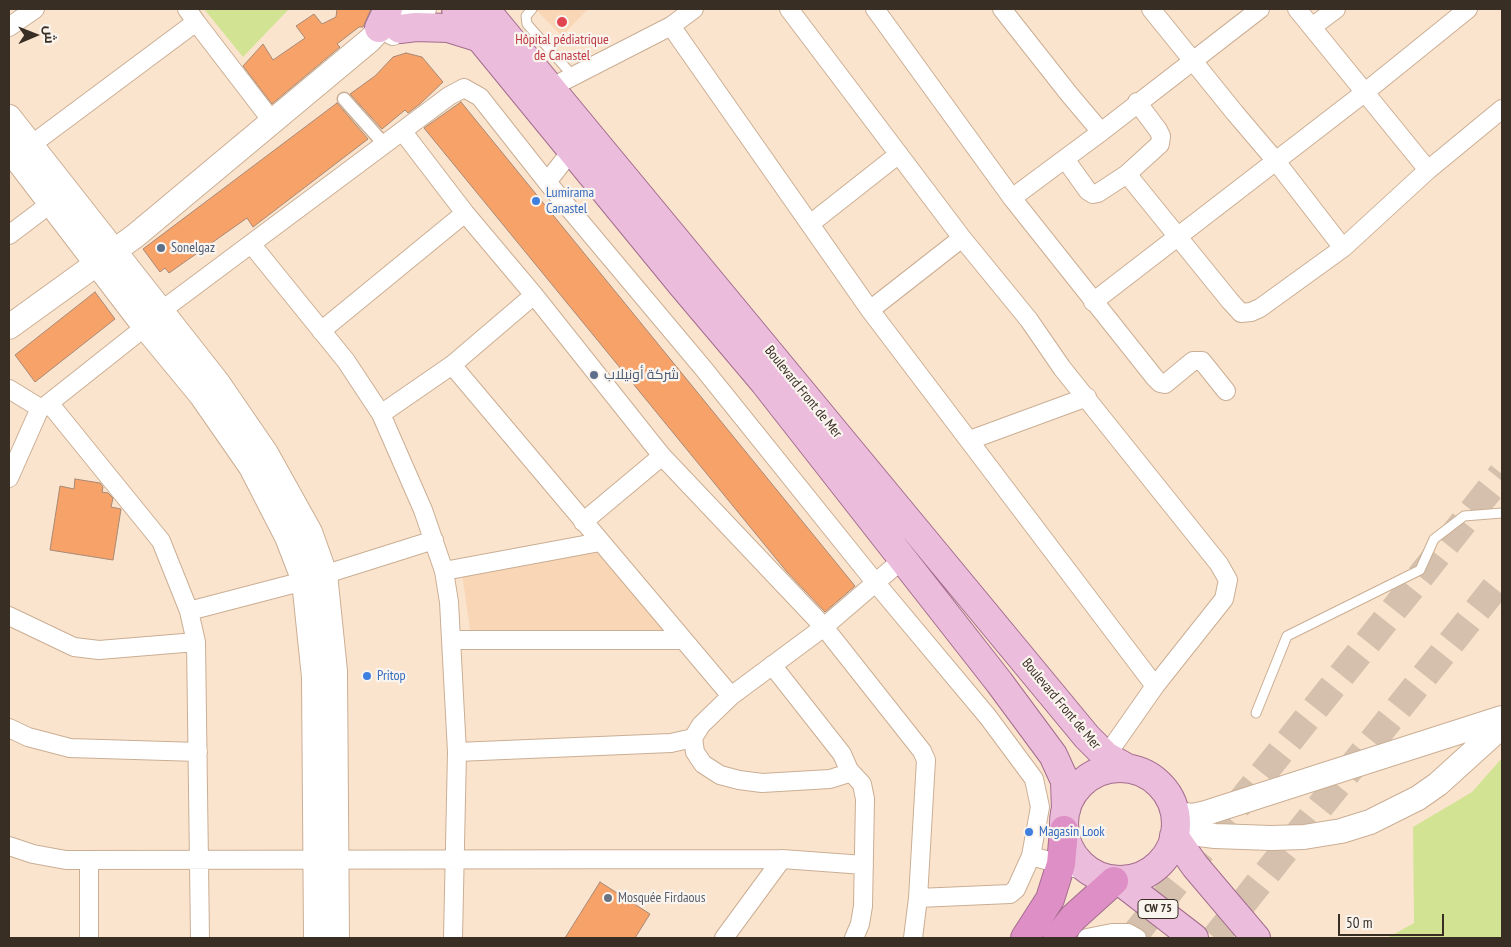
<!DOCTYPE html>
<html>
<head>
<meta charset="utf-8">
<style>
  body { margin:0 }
  #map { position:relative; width:1511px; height:947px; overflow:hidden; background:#fbe4ce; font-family:"PT Sans Narrow",Cairo,sans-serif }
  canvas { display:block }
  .frame { position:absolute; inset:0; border:10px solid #392e24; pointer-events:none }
  .north { position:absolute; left:10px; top:10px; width:50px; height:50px; -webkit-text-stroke:4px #faf4ef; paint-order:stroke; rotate:89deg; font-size:14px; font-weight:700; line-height:20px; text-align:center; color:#392e24 }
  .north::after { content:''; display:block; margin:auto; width:18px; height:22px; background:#392e24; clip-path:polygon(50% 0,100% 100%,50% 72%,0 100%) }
  .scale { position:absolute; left:1338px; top:914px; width:106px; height:22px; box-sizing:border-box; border:2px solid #392e24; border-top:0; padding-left:6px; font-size:15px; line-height:18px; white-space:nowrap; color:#392e24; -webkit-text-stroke:4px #faf4ef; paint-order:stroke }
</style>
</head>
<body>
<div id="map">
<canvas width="1511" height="947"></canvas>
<div class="frame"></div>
<div class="north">ش</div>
<div class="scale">50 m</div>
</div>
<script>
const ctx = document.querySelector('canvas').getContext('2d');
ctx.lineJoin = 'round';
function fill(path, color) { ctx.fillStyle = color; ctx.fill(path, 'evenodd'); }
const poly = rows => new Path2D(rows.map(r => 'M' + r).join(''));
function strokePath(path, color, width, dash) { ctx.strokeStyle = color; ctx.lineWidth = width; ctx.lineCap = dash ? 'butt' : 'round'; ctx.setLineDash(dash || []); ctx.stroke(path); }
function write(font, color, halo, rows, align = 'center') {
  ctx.font = font + ' "PT Sans Narrow",Cairo,sans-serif'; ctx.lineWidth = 4.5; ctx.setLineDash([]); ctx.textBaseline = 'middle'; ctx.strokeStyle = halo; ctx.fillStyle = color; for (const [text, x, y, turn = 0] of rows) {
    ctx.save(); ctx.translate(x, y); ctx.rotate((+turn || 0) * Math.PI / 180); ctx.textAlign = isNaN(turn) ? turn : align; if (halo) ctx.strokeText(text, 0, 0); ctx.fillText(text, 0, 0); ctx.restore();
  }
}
fill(poly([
  [535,9,588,9,562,36],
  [594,549,669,634,470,630,462,573]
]), '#f9d6b5');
fill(poly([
  [204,9,289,9,243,57],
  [1502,758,1502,938,1387,938,1414,923,1413,827,1472,792]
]), '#d3e394');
const building = poly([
  [337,9,371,9,363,27,359,27,337,44,340,47,272,104,243,66,263,44,273,60,305,38,296,26,314,14,322,24,336,17,337,9],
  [406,53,422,57,443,82,420,104,408,113,405,110,382,129,350,94,375,76,393,57,406,53],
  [461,102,855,586,825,612,787,572,424,128,461,102],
  [337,103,368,139,253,227,247,218,169,273,165,268,160,272,143,249,337,103],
  [95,292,115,319,35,382,15,355,95,292],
  [75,479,100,483,103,487,102,492,108,493,113,498,111,507,121,509,113,560,50,550,60,486,74,489,75,479],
  [600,882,650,914,635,938,565,938,600,882]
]);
fill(building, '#f7a269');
strokePath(building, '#a88874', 1);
strokePath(poly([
  [1132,938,1502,474],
  [1215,938,1502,579]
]), '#d4c0ac', 28, [28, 14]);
const service = poly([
  [532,9,526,16,527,24,573,76],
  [1256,713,1287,636,1420,570,1434,539,1464,516,1502,513]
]);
const pedestrian = poly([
  [344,99,385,145]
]);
const minor = poly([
  [789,9,962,238,1029,320,1062,368,1219,564,1228,580,1224,599,1155,686,1106,756],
  [875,9,1012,198,1155,378,1160,383,1165,384,1193,361,1202,361,1226,391],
  [1002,9,1069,94,1101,132],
  [1151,9,1235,113,1275,160,1343,248],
  [1297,9,1428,170],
  [196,22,272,121],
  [671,26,870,310,1155,686],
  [9,27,35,9],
  [1312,27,1336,9],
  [550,88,671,26,694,9],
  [403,132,465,213,534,295,662,456,824,627,922,751,926,760,918,898,913,938],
  [31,145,196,22,187,9],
  [1065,159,1088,191,1093,194,1098,193,1127,174,1160,144,1161,136,1158,130,1137,102],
  [1127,174,1230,301,1241,313,1251,312,1260,308,1343,248,1428,170,1502,109],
  [547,182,572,150],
  [1012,198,1101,132,1260,9],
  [810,224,899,154],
  [9,235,50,204],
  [252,245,346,361,381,414,423,510,444,571,449,602,457,752,453,938],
  [1093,302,1364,93,1468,9],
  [870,310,962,238],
  [321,331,465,213],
  [452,365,731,696],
  [9,389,40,408],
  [49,403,161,541,189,611,196,642,200,938],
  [381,414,452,365,534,295],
  [970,440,1087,397],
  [9,478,40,408,44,407,145,327,161,311,449,96,464,88,480,97,547,182,703,368,875,582,988,717,1034,779,1040,807,1031,856,1093,873],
  [583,522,662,456],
  [444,571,600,542],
  [189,611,304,581,434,540],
  [9,616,74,647,99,650,196,642],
  [451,640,683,640],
  [9,728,28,737,70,748,198,752],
  [693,738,695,752,703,764,720,775,739,780,762,783,830,779,846,774,849,770,842,754,772,665],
  [457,752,671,743,693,738,701,725,731,696,824,627,903,559],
  [849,770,862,784,865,799,863,906,860,924,854,938],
  [9,846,33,854,66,860,782,859,864,865],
  [918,898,1010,894,1016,889,1031,856],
  [89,938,89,860],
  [724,938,782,859],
  [1087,938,1112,933,1128,933,1137,938]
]);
const secondary = poly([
  [393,33,424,9],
  [9,117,218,383,266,453,310,532,325,574,335,671,337,938],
  [9,149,145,327,201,395,251,467,287,537,304,581,314,677,316,938],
  [9,327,135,236,370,40,393,15],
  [1175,814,1193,816,1206,813,1502,718],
  [1175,831,1215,836,1271,838,1304,837,1341,831,1370,822,1418,798,1438,784,1502,726]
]);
const primary = poly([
  [456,9,682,285,764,382,999,682,1053,755,1065,781,1066,810],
  [485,9,1087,737,1106,756,1127,768],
  [379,28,388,9],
  [400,29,416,27,448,28,480,38],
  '1064 824a56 56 0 1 1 112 0a56 56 0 1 1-112 0Z',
  [1174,836,1195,866,1256,938],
  [1120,881,1194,938]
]);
const motorway = poly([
  [1025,938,1050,899,1061,864,1064,830],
  [1057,938,1073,918,1114,881]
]);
strokePath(service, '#caae94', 11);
strokePath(pedestrian, '#caae94', 15);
strokePath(minor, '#caae94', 20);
strokePath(secondary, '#caae94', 26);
strokePath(primary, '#a46d8d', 30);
strokePath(motorway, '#a46d8d', 30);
strokePath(service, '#fff', 9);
strokePath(pedestrian, '#fff', 12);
strokePath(minor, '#fff', 18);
strokePath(secondary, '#fff', 24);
strokePath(primary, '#ebbcdc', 28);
strokePath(motorway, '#de8fc5', 28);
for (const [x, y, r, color] of [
  [562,22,6,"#e0444e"],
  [536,201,5,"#3f7fe0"],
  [161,248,5,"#5c6f8a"],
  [594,375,5,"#5c6f8a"],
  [367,676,5,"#3f7fe0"],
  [1029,832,5,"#3f7fe0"],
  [608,898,5,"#6b7280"]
]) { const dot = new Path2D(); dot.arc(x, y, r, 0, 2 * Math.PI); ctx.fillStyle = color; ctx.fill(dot); strokePath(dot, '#faf4ef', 2); }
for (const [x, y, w] of [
  [1158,909,40]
]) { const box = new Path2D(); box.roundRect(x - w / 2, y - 9.5, w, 19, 4); ctx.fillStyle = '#faf4ef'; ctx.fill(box); strokePath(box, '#392e24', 1); }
write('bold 12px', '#392e24', null, [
  ["CW 75",1158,909]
]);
write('14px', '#be3a42', '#faf4ef', [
  ["Hôpital pédiatrique",562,40],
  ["de Canastel",562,56]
]);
write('14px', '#366cbe', '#faf4ef', [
  ["Lumirama",546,193],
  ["Canastel",546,209],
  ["Pritop",377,676],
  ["Magasin Look",1039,832]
], 'left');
write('14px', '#4e5e75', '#faf4ef', [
  ["Sonelgaz",171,248],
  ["شركة أونيلاب",604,375]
], 'left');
write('14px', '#392e24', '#faf4ef', [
  ["Boulevard Front de Mer",803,392,51],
  ["Boulevard Front de Mer",1061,704,50]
]);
write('14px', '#5b616d', '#faf4ef', [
  ["Mosquée Firdaous",618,898]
], 'left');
</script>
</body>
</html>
